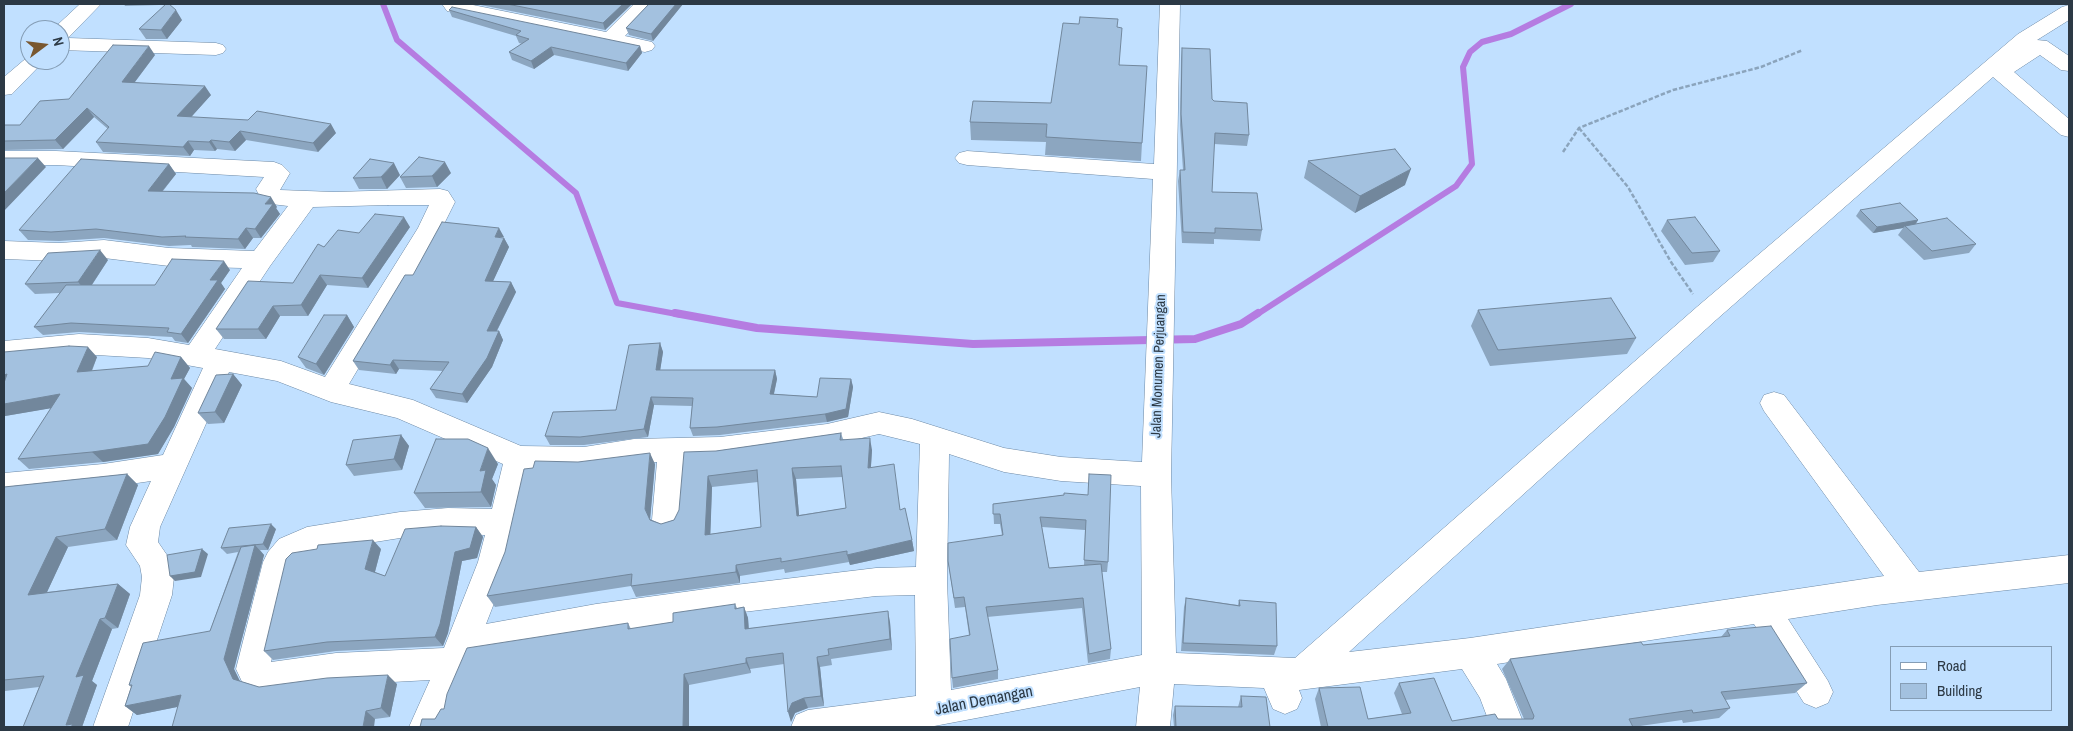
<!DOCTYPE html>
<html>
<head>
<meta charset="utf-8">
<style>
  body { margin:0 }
  #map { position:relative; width:2073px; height:731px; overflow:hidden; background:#c1e0ff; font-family:"Archivo Narrow",sans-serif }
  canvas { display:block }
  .frame { position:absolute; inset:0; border:5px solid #2c3945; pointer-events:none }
  .legend { position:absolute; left:1890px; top:646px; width:162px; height:65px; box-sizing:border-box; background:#c1e0ff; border:1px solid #859db5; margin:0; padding:6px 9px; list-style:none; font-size:15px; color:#2c3945 }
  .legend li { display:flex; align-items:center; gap:10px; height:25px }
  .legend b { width:25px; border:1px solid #859db5 }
  .north { position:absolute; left:20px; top:20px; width:50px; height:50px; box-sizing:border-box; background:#c1e0ff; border:1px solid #859db5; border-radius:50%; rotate:75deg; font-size:14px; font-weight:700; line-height:20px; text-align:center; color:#2c3945 }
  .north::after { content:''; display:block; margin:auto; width:18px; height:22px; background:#79572f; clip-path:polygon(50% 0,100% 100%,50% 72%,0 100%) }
</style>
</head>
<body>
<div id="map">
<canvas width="2073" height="731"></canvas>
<div class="frame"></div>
<ul class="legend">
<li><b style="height:6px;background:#fff"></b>Road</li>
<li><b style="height:14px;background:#a3c1df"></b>Building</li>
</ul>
<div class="north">N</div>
</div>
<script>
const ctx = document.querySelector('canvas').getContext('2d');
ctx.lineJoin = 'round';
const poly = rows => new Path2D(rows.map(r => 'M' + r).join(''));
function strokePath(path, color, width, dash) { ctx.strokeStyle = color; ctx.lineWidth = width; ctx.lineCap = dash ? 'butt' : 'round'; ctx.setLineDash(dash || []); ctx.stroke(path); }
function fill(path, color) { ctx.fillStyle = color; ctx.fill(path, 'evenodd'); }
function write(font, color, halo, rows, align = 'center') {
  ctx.font = font + ' "Archivo Narrow",sans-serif'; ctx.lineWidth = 4; ctx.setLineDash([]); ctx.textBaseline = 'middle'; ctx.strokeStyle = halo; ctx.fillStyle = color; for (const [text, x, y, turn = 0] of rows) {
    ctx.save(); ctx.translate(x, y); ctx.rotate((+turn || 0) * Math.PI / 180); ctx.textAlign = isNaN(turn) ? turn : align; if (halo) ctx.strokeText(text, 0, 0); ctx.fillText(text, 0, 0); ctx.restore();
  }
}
strokePath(poly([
  [383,4,397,40,576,193,617,303,682,315],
  [1256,315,1456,186,1472,164,1463,67,1470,52,1482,42,1511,34,1571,4]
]), '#b57ce1', 6);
strokePath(poly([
  [675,313,757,328,973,344,1195,339,1241,324,1258,313]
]), '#b57ce1', 8);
const minor = poly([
  [80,4,101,4,68,38,216,43,223,45,226,49,223,53,216,55,60,50,60,30,52,30,80,4],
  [442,4,468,4,606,32,634,4,655,4,625,36,652,42,655,46,652,50,645,52,609,46,447,11,442,4],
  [1160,4,1180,4,1171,475,1176,653,1295,658,1698,306,2018,34,2062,7,2069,5,2069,20,2037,40,2047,41,2069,56,2069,71,2061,70,2040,55,2014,72,2069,119,2069,137,2061,135,1993,77,1716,320,1349,652,1470,638,1884,576,1764,411,1760,403,1764,395,1774,392,1784,395,1919,572,2069,555,2069,583,1877,605,1788,619,1828,681,1833,692,1828,703,1816,708,1804,703,1754,624,1497,664,1506,679,1525,727,1491,727,1480,698,1462,669,1299,690,1302,698,1297,709,1285,714,1273,709,1264,688,1174,684,1170,727,1136,727,1140,687,929,727,791,727,796,715,808,710,916,696,915,595,876,596,735,613,596,634,474,657,444,727,409,727,430,680,336,685,269,694,244,686,236,669,263,562,268,552,279,539,307,527,400,512,448,508,492,509,503,464,397,418,331,402,277,381,229,372,160,527,158,542,171,561,174,577,172,595,128,727,93,727,140,595,142,577,140,566,126,545,130,527,151,481,103,488,4,497,4,473,103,464,163,455,203,368,148,358,79,354,4,361,4,341,79,334,148,338,189,345,242,268,169,266,104,258,59,261,4,259,4,241,59,243,104,240,169,248,254,251,288,206,263,203,256,189,264,177,56,165,4,165,4,151,56,151,274,162,282,165,290,173,280,190,334,192,440,189,448,191,455,202,442,228,349,384,413,400,521,446,584,447,634,439,720,437,827,424,879,412,912,419,1004,448,1061,457,1142,462,1153,179,967,165,959,163,955,158,959,153,967,151,1154,164,1160,4],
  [388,205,429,205,418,228,325,377,281,361,215,349,270,266,313,207,388,205],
  [879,434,920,444,916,567,876,568,735,585,596,604,486,624,510,562,531,470,584,471,634,463,657,462,652,520,656,529,667,533,678,529,682,520,687,462,720,461,827,446,879,434],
  [949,454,1004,472,1061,481,1141,486,1142,655,951,690,947,580,949,454],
  [448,534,485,535,478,562,444,648,336,653,271,662,293,568,301,559,312,552,400,538,448,534],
  [30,55,30,60,45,60,12,94,4,95,4,77,30,55]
]);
strokePath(minor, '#6c88a5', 1);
strokePath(poly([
  [1579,128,1628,187,1671,262,1693,294],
  [1563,152,1579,128,1673,90,1761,67,1803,50]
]), '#8ba4bc', 2.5, [4.5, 2]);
fill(minor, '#fff');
fill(poly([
  [124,4,161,4,159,5,125,6],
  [476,4,632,4,605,30],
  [649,4,683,4,653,41,629,35,626,28],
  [449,10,640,46,642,53,628,71,554,55,534,69,512,60,509,52,522,44,519,43,516,36,452,17],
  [182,20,167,39,146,39,139,29],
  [1117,27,1119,65,1142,143,1141,161,1045,155,1046,142,971,140,970,122,1051,103],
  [1182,48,1212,99,1249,135,1247,146,1214,144,1212,192,1262,230,1260,241,1214,239,1214,244,1182,243,1178,181,1180,170,1183,170,1180,125,1181,59],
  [155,55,135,82,211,95,191,117,336,133,318,152,246,140,235,151,217,149,215,151,194,150,190,156,103,152,96,142,108,129,94,117,63,149,4,150,4,125,20,125],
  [1308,161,1405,185,1355,213,1304,178],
  [169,164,176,174,163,191,277,207,276,208,280,214,261,238,253,238,245,249,192,247,191,245,169,246,104,238,59,241,28,240,19,230],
  [451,173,437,187,406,188,400,177],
  [400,175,387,189,359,189,353,178],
  [1860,210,1918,220,1916,224,1976,244,1969,253,1924,260,1898,235,1903,228,1873,233,1856,216],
  [1667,220,1720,251,1713,262,1685,265,1661,231],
  [410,227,368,288,327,285,308,316,280,316,266,339,224,339,216,329,293,283,324,247,359,233],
  [504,238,509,247,493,281,511,282,516,292,497,331,499,331,503,340,492,367,467,403,436,398,430,389,443,371,399,369,396,374,359,370,353,361,413,275],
  [108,260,92,285,155,285,230,270,221,283,225,289,188,343,175,341,172,337,79,332,43,335,34,327,60,293,35,294,25,284],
  [1478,310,1636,338,1627,354,1490,366,1471,326],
  [347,315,354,327,324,375,306,368,298,357],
  [660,343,663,352,660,370,775,370,777,379,774,394,817,397,851,379,853,387,848,417,827,422,720,435,693,436,690,428,692,406,654,405,648,437,584,445,550,445,545,436,616,410],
  [4,352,97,357,92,371,148,366,181,357,190,368,184,379,192,388,174,427,158,454,103,462,29,469,18,459,51,408,5,416,4,415],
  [233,374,242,385,224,423,208,424,198,413],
  [841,433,843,439,872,450,871,467,900,510,912,540,914,551,850,565,849,562,785,573,784,569,740,576,740,583,636,597,631,586,495,607,487,596,655,464,650,519,661,524,674,520,716,451],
  [843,477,846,508,799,515,796,479],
  [758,482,761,527,710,534,712,487],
  [401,435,409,446,402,470,354,476,346,465],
  [498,464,492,479,496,485,491,507,425,508,414,493],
  [127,474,138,485,117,540,68,547,47,592,118,584,130,594,118,628,112,629,92,681,97,685,82,727,23,727,39,687,5,691,4,694,4,487],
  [1064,495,1088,495,1108,562,1107,572,1102,572,1111,649,1110,659,1088,663,1082,608,987,617,998,670,998,679,953,688,952,678,969,635,965,607,955,608,948,561,1002,535,1000,524,994,524,993,504],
  [1042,527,1085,530,1084,566,1049,568],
  [476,527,483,537,477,558,462,561,448,633,443,646,336,651,273,660,264,651,381,549,375,572,385,576],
  [276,529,268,550,260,550,264,555,234,669,240,681,259,687,397,684,390,717,375,719,177,707,137,715,125,706,131,687,129,685,210,631,238,552,227,554,221,548],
  [1186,598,1238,605,1239,600,1277,646,1274,655,1181,651,1184,607],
  [735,604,737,608,744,607,748,618,749,628,890,622,892,650,831,659,832,665,820,667,824,706,808,708,795,713,791,722,784,664,750,669,751,673,689,685,689,727,420,727,435,719,444,709,628,623,631,629,673,622],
  [1727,630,1807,683,1795,693,1725,700,1730,708,1719,718,1683,723,1682,720,1633,727,1321,727,1315,699,1319,688,1368,719,1402,714,1394,693,1399,683,1452,721,1498,719,1524,719,1502,669,1510,659,1721,637],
  [1241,696,1270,727,1174,727,1173,715,1175,706,1238,707]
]), '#8ca6c0');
fill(poly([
  [623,4,632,4,605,30,603,23],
  [676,4,683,4,653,41,651,34],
  [176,10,182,20,167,39,161,30],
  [149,46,155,55,128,91,122,82],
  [640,46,642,53,628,71,626,63],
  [551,47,554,55,534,69,531,61],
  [205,86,211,95,184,125,177,116],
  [87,108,94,117,63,149,55,140],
  [331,124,336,133,318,152,313,143],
  [240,131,246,140,235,151,229,142],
  [211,140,217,149,215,151,209,142],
  [188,141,194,150,190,156,183,147],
  [38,158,46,167,4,211,4,193],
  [445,162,451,173,437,187,432,176],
  [394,163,400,175,387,189,381,177],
  [169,164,176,174,155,200,148,191],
  [1411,169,1405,185,1355,213,1360,196],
  [271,197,277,207,276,208,280,214,261,238,255,229,265,204],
  [404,217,410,227,368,288,362,278],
  [1918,220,1914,226,1905,226,1903,228,1873,233,1877,227],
  [246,228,253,238,245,249,238,239],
  [499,228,504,237,495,237],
  [504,238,509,247,489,290,485,281],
  [100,250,108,260,87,292,78,282],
  [224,261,230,270,221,283,225,289,188,343,181,334,210,280],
  [320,275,327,285,308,316,301,305],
  [511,282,516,292,492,340,487,331],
  [273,306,280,316,266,339,258,329],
  [347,315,354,327,324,375,316,364],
  [499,331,503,340,492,367,467,403,462,394],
  [660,343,663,352,659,378,656,370],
  [88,347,97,357,87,382,77,372],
  [181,357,190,368,184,379,192,388,174,427,158,454,103,462,92,452,171,379],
  [393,360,399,369,396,374,390,365],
  [775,370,777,379,772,402,770,394],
  [7,374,4,387,4,375],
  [233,374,242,385,224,423,215,412],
  [851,379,853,387,848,417,827,422,825,414],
  [60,394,70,405,5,416,4,415,4,404],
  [651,397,654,405,648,437,644,429],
  [401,435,409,446,402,470,394,459],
  [870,438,872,450,870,479,868,468],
  [488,448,498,464,492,479,496,485,491,507,481,492,480,471],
  [650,453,655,464,650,520,645,509],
  [792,468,796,479,800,527,797,516],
  [127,474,138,485,117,540,105,529],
  [708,476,712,487,710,546,705,535],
  [271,524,276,529,268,550,263,544],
  [476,527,483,537,477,558,462,561,448,633,443,646,435,637,455,552],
  [56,537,68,547,41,605,28,595],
  [373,540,381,549,373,579,365,569],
  [912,540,914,551,850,565,847,555],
  [255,545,264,555,234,669,243,688,233,679,224,659],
  [202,549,208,554,201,577,175,581,170,576],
  [736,565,740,576,740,583,736,572],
  [118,584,130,594,118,628,105,618],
  [744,607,748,618,749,639,745,629],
  [888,611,890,622,892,650,890,639],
  [100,619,112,629,92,681,97,685,82,727,69,727,66,725,76,677],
  [817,657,820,667,824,706,821,696],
  [746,658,750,669,751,673,746,663],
  [684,674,689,685,689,727,683,727],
  [388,675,397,684,390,717,381,708],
  [181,695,192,704,137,715,125,706],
  [804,698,808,708,795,713,791,722,788,712,792,703],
  [366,711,375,719,374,727,363,727]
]), '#72879c');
const building = poly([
  [166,4,169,4,176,10,161,30,139,29,166,4],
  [507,4,623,4,603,23,507,4],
  [649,4,676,4,651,34,626,28,649,4],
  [452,7,640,46,626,63,551,47,531,61,509,52,529,39,516,35,521,31,449,10,452,7],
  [1080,17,1118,19,1117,27,1122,28,1119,65,1147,66,1142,143,1046,137,1047,124,970,122,973,101,1051,103,1063,23,1079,24,1080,17],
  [113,45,149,46,122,82,205,86,177,116,248,120,257,111,331,124,313,143,240,131,229,142,211,140,209,142,188,141,183,147,96,142,109,127,87,108,55,140,4,141,4,125,20,125,40,101,69,99,113,45],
  [1182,48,1210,49,1212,99,1214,101,1247,103,1249,135,1215,133,1212,192,1257,193,1262,230,1215,228,1215,233,1183,232,1180,170,1185,170,1181,114,1182,48],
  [1395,149,1411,169,1360,196,1308,161,1395,149],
  [419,157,445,162,432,176,400,177,419,157],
  [4,158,38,158,4,193,4,158],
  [81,159,169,164,148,191,254,193,271,197,265,204,273,204,255,229,246,228,238,239,185,237,186,236,162,237,96,229,51,232,19,230,81,159],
  [370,159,394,163,381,177,353,178,370,159],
  [1900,203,1918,220,1877,227,1860,210,1900,203],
  [375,214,404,217,362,278,320,275,301,305,273,306,258,329,216,329,248,281,293,283,318,244,324,247,338,230,359,233,375,214],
  [1695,217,1720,251,1692,253,1667,220,1695,217],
  [1947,218,1976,244,1932,251,1905,226,1947,218],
  [442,222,499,228,495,237,504,238,485,281,511,282,487,331,499,331,487,358,462,394,430,389,449,362,393,360,390,365,353,361,405,275,413,275,442,222],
  [100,250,78,282,25,284,48,253,100,250],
  [172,259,224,261,210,280,218,280,181,334,167,332,169,328,71,323,34,327,66,285,155,285,172,259],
  [1611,298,1636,338,1498,350,1478,310,1611,298],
  [324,315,347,315,316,364,298,357,324,315],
  [660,343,656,370,775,370,770,394,817,397,820,378,851,379,846,409,825,414,717,427,690,428,693,398,651,397,644,429,580,437,545,436,553,412,616,410,629,345,660,343],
  [69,346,88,347,77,372,148,366,155,352,181,357,171,379,183,378,165,417,148,444,92,452,18,459,60,394,4,404,4,383,7,374,4,375,4,352,69,346],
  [233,374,215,412,198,413,216,375,233,374],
  [841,433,840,440,870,438,868,468,894,464,900,510,905,508,912,540,847,555,847,551,781,562,781,558,736,565,736,572,631,586,632,574,487,596,505,552,524,469,533,468,535,461,578,462,650,453,645,509,650,520,661,524,674,520,679,510,684,452,716,451,841,433],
  [841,466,846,508,797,516,792,468,841,466],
  [757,470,761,527,705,535,708,476,757,470],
  [401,435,394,459,346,465,353,440,401,435],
  [436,439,468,439,488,448,480,471,486,470,481,492,414,493,436,439],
  [127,474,105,529,56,537,28,595,118,584,105,618,100,619,76,677,84,675,66,725,73,724,71,727,23,727,44,676,4,680,4,487,127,474],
  [1089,474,1111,475,1108,562,1084,560,1086,520,1040,517,1049,568,1101,564,1111,649,1089,654,1083,598,986,607,998,670,952,678,950,639,970,635,964,597,954,598,948,561,948,543,1003,535,1000,514,993,514,993,504,1064,495,1064,493,1088,495,1089,474],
  [271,524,263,544,221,548,229,528,271,524],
  [441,526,476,527,470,548,455,552,440,624,435,637,327,642,264,651,286,559,292,553,317,549,318,545,373,540,365,569,385,576,405,529,441,526],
  [255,545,224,659,233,679,259,687,327,678,388,675,381,708,366,711,363,727,172,727,181,695,125,706,132,685,129,685,143,643,210,631,241,547,255,545],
  [202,549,195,572,170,576,167,555,202,549],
  [1186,598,1240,606,1239,600,1276,603,1277,646,1183,643,1186,598],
  [735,604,735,609,744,607,745,629,888,611,890,639,828,649,829,655,817,657,821,696,804,698,792,703,788,712,783,653,746,658,746,663,684,674,683,727,420,727,422,719,435,719,441,709,444,709,447,694,467,648,628,623,628,629,673,622,673,613,735,604],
  [1771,626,1807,683,1721,692,1730,708,1693,713,1692,710,1629,719,1633,727,1328,727,1319,688,1360,687,1368,719,1411,713,1399,683,1434,678,1452,721,1495,714,1498,719,1533,719,1534,716,1510,659,1641,642,1643,645,1730,636,1727,630,1771,626],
  [1241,696,1266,697,1270,727,1176,727,1175,706,1242,707,1241,696]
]);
fill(building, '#a3c1df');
strokePath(building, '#72879c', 1);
write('14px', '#2c3945', '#c1e0ff', [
  ["Jalan Monumen Perjuangan",1159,366,-88]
]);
write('16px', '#2c3945', '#c1e0ff', [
  ["Jalan Demangan",984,701,-11]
]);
</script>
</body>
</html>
